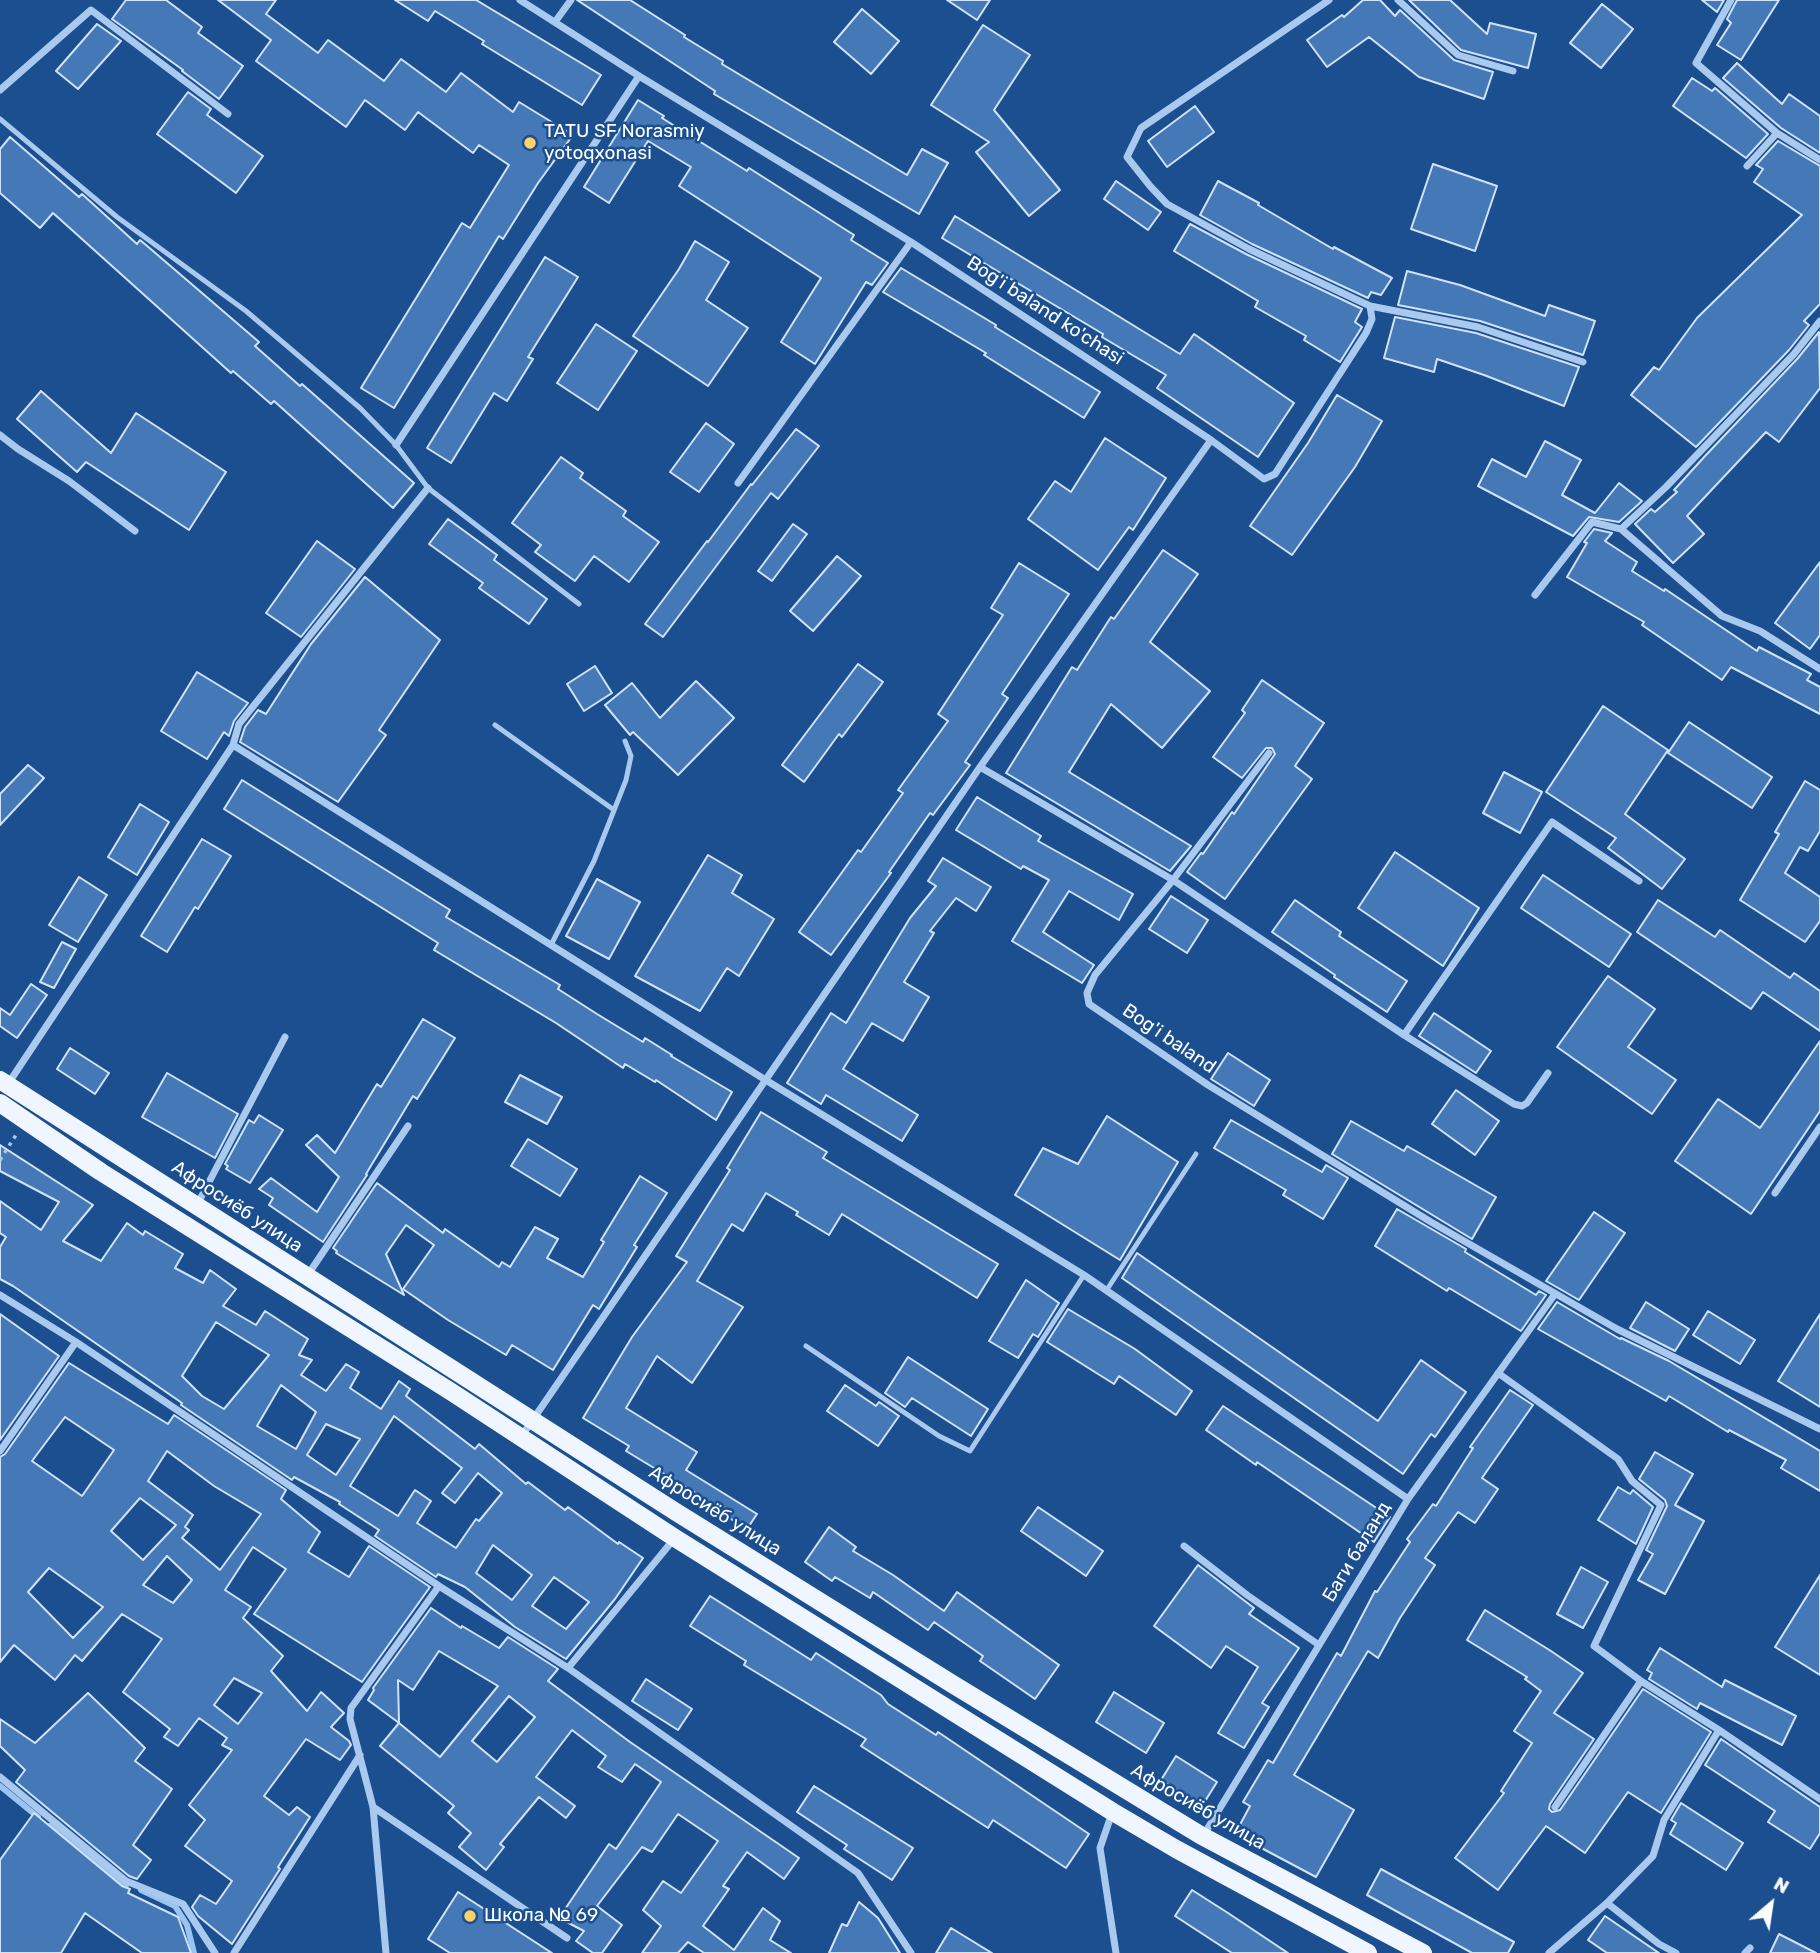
<!DOCTYPE html>
<html>
<head>
<meta charset="utf-8">
<style>
  body { margin:0 }
  #map { position:relative; width:1820px; height:1953px; overflow:hidden; background:#1b4f8f; font-family:Rubik,sans-serif }
  canvas { display:block }
  .north { position:absolute; left:1736px; top:1869px; width:70px; height:70px; -webkit-text-stroke:5px #1b4f8f; paint-order:stroke; rotate:29deg; font-size:19px; font-weight:700; line-height:28px; text-align:center; color:#fff }
  .north::after { content:''; display:block; margin:auto; width:24px; height:32px; background:#fff; clip-path:polygon(50% 0,100% 100%,50% 72%,0 100%) }
</style>
</head>
<body>
<div id="map">
<canvas width="1820" height="1953"></canvas>
<div class="north">N</div>
</div>
<script>
const ctx = document.querySelector('canvas').getContext('2d');
ctx.lineJoin = 'round';
const poly = rows => new Path2D(rows.map(r => 'M' + r).join(''));
function strokePath(path, color, width, dash) { ctx.strokeStyle = color; ctx.lineWidth = width; ctx.lineCap = dash ? 'butt' : 'round'; ctx.setLineDash(dash || []); ctx.stroke(path); }
function fill(path, color) { ctx.fillStyle = color; ctx.fill(path, 'evenodd'); }
function write(font, color, halo, rows, align = 'center') {
  ctx.font = font + ' Rubik,sans-serif'; ctx.lineWidth = 5; ctx.setLineDash([]); ctx.textBaseline = 'middle'; ctx.strokeStyle = halo; ctx.fillStyle = color; for (const [text, x, y, turn = 0] of rows) {
    ctx.save(); ctx.translate(x, y); ctx.rotate((+turn || 0) * Math.PI / 180); ctx.textAlign = isNaN(turn) ? turn : align; if (halo) ctx.strokeText(text, 0, 0); ctx.fillText(text, 0, 0); ctx.restore();
  }
}
strokePath(poly([
  [0,1786,38,1817],
  [50,1826,114,1878,127,1884],
  [141,1890,175,1906,187,1925,194,1953]
]), '#9cc4f0', 6);
const building = poly([
  [126,0,166,0,202,27,198,33,243,66,219,99,182,71,183,70,112,19,126,0],
  [218,0,276,0,266,14,318,53,328,40,384,81,401,59,446,92,461,73,513,112,519,102,573,135,538,183,503,239,499,236,394,408,361,388,462,223,470,228,509,165,479,145,473,153,418,112,405,130,365,100,346,127,256,61,271,40,218,0],
  [395,0,476,0,601,75,582,105,482,44,484,41,435,11,428,21,395,0],
  [577,0,630,0,685,35,684,37,723,61,722,64,907,175,922,149,948,163,919,214,714,94,715,91,577,0],
  [947,0,990,0,977,20,947,0],
  [1363,0,1380,0,1395,16,1400,10,1454,60,1493,72,1484,99,1419,77,1369,37,1327,67,1307,40,1342,15,1344,17,1363,0],
  [1409,0,1450,0,1487,34,1490,23,1536,34,1528,68,1461,50,1409,0],
  [1702,0,1724,0,1717,12,1702,0],
  [1737,0,1779,0,1741,60,1717,45,1731,23,1727,19,1737,0],
  [1602,4,1633,29,1601,68,1570,43,1602,4],
  [862,9,899,41,871,74,834,42,862,9],
  [97,24,121,41,78,89,56,71,97,24],
  [983,25,1030,55,994,110,1060,190,1029,216,976,152,989,142,931,105,983,25],
  [1737,63,1782,104,1789,94,1820,116,1820,153,1781,128,1723,78,1737,63],
  [1692,78,1712,91,1715,88,1768,134,1746,158,1673,106,1692,78],
  [188,92,211,109,207,115,263,156,236,193,157,134,188,92],
  [638,100,664,116,662,118,747,171,749,168,854,235,851,240,888,263,872,285,866,282,815,364,781,342,821,278,679,186,691,167,648,141,609,203,584,187,638,100],
  [1195,106,1214,132,1167,167,1148,141,1195,106],
  [10,137,79,197,82,194,137,244,140,240,146,245,209,299,259,342,255,346,300,386,302,384,414,483,393,508,274,401,271,404,233,371,231,373,53,213,40,228,0,193,0,149,10,137],
  [1778,141,1820,166,1820,304,1804,321,1809,325,1789,350,1696,447,1631,395,1654,367,1659,370,1697,318,1802,215,1754,182,1763,169,1756,165,1778,141],
  [1433,164,1497,186,1475,251,1411,229,1433,164],
  [1116,181,1161,212,1148,230,1104,199,1116,181],
  [1218,181,1259,203,1258,205,1333,249,1334,247,1392,278,1381,295,1371,292,1368,298,1252,244,1200,215,1218,181],
  [955,216,1180,354,1194,334,1294,403,1258,457,1157,388,1166,375,1102,337,1103,334,942,238,955,216],
  [1190,224,1246,254,1362,309,1355,322,1362,327,1340,362,1304,340,1306,336,1255,307,1258,301,1174,251,1190,224],
  [695,241,729,262,706,300,748,328,708,386,633,336,679,269,695,241],
  [545,257,578,277,528,357,533,359,507,401,494,393,451,463,427,448,545,257],
  [901,268,996,325,995,327,1100,392,1084,418,984,355,986,353,883,292,901,268],
  [1407,271,1460,285,1545,316,1549,305,1595,321,1583,355,1480,321,1398,305,1407,271],
  [1395,317,1476,333,1579,367,1564,406,1484,375,1437,359,1434,372,1384,358,1395,317],
  [596,324,637,351,598,410,557,383,596,324],
  [1819,332,1820,388,1779,442,1766,432,1687,516,1704,534,1673,563,1635,524,1651,509,1655,512,1677,492,1674,490,1706,455,1798,358,1819,332],
  [41,391,111,453,136,413,226,472,189,530,86,462,77,472,17,419,41,391],
  [1337,395,1382,421,1355,467,1292,555,1250,526,1308,443,1337,395],
  [706,423,734,444,699,492,670,472,706,423],
  [796,429,819,446,778,499,771,493,663,637,645,624,707,541,708,542,751,484,752,485,796,429],
  [1105,438,1166,478,1133,530,1129,527,1098,570,1028,519,1055,481,1071,492,1105,438],
  [1545,441,1581,460,1562,495,1595,513,1619,483,1642,501,1619,522,1589,517,1573,536,1478,486,1492,459,1526,477,1545,441],
  [561,457,583,473,580,478,626,511,623,516,659,542,629,582,594,556,575,581,535,552,541,545,512,523,561,457],
  [448,519,497,555,494,560,547,599,529,624,479,588,483,583,429,544,448,519],
  [793,524,807,534,772,581,758,571,793,524],
  [1594,529,1612,533,1605,541,1637,562,1632,571,1664,591,1665,589,1757,651,1759,647,1811,674,1807,680,1820,687,1820,714,1731,667,1722,680,1642,625,1644,622,1567,577,1587,543,1584,542,1594,529],
  [317,541,355,569,301,637,266,613,317,541],
  [1163,550,1198,574,1150,642,1210,691,1162,748,1111,704,1069,772,1191,846,1170,871,1006,773,1072,667,1077,670,1111,617,1114,619,1163,550],
  [837,556,861,576,813,631,790,611,837,556],
  [1820,562,1820,635,1810,649,1775,623,1820,562],
  [1019,563,1069,594,1002,694,1008,698,965,762,970,765,933,815,930,813,889,872,891,873,831,955,799,932,858,850,861,852,903,793,898,790,948,721,938,714,1003,615,991,608,1019,563],
  [365,577,440,640,379,730,386,735,338,802,240,742,245,727,258,710,266,714,311,644,365,577],
  [858,664,883,682,842,737,839,734,804,782,782,765,858,664],
  [595,666,612,693,584,711,567,684,595,666],
  [197,672,248,703,234,721,229,736,224,732,207,759,161,731,197,672],
  [1262,680,1324,723,1295,766,1312,779,1225,899,1187,872,1201,853,1203,854,1232,812,1234,814,1275,754,1272,748,1266,748,1242,778,1213,757,1245,713,1242,710,1262,680],
  [696,681,734,718,678,775,633,732,630,735,605,705,632,683,660,718,696,681],
  [1603,706,1668,750,1625,814,1685,859,1662,889,1608,848,1616,838,1546,792,1603,706],
  [1689,722,1772,777,1752,808,1668,753,1689,722],
  [28,765,44,778,0,825,0,794,28,765],
  [1504,772,1542,792,1520,833,1483,813,1504,772],
  [242,780,450,910,446,917,560,985,558,989,597,1014,643,1042,645,1038,672,1055,671,1056,732,1092,716,1120,656,1080,655,1082,625,1064,623,1068,556,1023,434,950,438,943,224,809,242,780],
  [1805,781,1820,790,1820,831,1808,851,1800,847,1785,873,1820,897,1820,921,1805,942,1740,900,1779,834,1775,832,1805,781],
  [977,797,1041,836,1038,841,1133,894,1119,920,1069,891,1043,932,1094,965,1082,983,1012,941,1049,880,1023,866,1021,869,956,830,977,797],
  [140,804,169,822,137,875,108,857,140,804],
  [202,839,231,856,198,909,195,907,167,952,141,936,202,839],
  [1395,852,1479,908,1443,966,1358,908,1395,852],
  [708,855,742,875,732,893,774,919,739,976,727,968,700,1011,635,976,708,855],
  [943,858,991,887,976,911,956,898,930,931,934,933,904,982,929,997,903,1041,872,1023,843,1069,918,1115,902,1141,826,1095,821,1104,787,1083,831,1013,846,1023,910,918,936,886,928,881,943,858],
  [1543,875,1631,934,1609,967,1521,908,1543,875],
  [79,877,107,895,78,942,49,925,79,877],
  [597,879,640,902,609,959,566,936,597,879],
  [1171,896,1208,920,1187,953,1149,929,1171,896],
  [1295,900,1341,932,1339,936,1407,981,1387,1012,1334,977,1335,975,1272,932,1295,900],
  [1658,900,1715,937,1720,930,1790,978,1794,973,1820,991,1820,1031,1763,992,1751,1009,1637,932,1658,900],
  [62,942,76,949,54,988,40,982,62,942],
  [1608,976,1655,1009,1628,1047,1676,1080,1652,1114,1557,1047,1608,976],
  [31,984,47,995,17,1038,0,1026,0,1008,10,1015,31,984],
  [1434,1013,1491,1051,1476,1073,1419,1036,1434,1013],
  [423,1019,455,1038,417,1099,413,1096,366,1174,367,1175,323,1242,269,1205,273,1198,259,1189,271,1178,317,1212,339,1177,306,1145,317,1135,335,1153,377,1084,381,1087,423,1019],
  [1820,1041,1820,1111,1751,1214,1675,1161,1718,1099,1760,1128,1820,1041],
  [70,1048,109,1073,95,1094,57,1069,70,1048],
  [1228,1053,1270,1080,1254,1106,1211,1079,1228,1053],
  [167,1073,238,1114,215,1158,142,1117,167,1073],
  [520,1075,562,1097,547,1124,505,1102,520,1075],
  [1456,1090,1499,1121,1475,1155,1432,1124,1456,1090],
  [761,1112,827,1152,823,1158,998,1264,977,1298,842,1214,829,1235,796,1215,798,1212,766,1193,743,1231,732,1224,697,1281,743,1307,692,1383,657,1356,626,1408,697,1452,686,1470,757,1514,747,1529,700,1500,702,1497,626,1451,629,1446,583,1418,632,1337,687,1262,676,1256,730,1170,727,1168,761,1112],
  [259,1115,283,1130,250,1183,226,1169,228,1166,225,1164,249,1120,254,1123,259,1115],
  [1107,1116,1178,1162,1120,1260,1015,1195,1043,1148,1078,1164,1107,1116],
  [1231,1120,1322,1172,1326,1165,1348,1178,1323,1219,1283,1195,1286,1190,1214,1148,1231,1120],
  [1351,1121,1404,1151,1407,1146,1496,1197,1472,1239,1332,1154,1351,1121],
  [528,1139,577,1169,560,1196,511,1166,528,1139],
  [0,1145,93,1205,63,1241,101,1261,127,1223,143,1235,145,1231,183,1254,175,1268,203,1283,210,1270,236,1289,223,1306,256,1325,265,1311,308,1339,299,1355,312,1360,301,1375,326,1391,346,1364,359,1372,350,1388,381,1409,399,1381,410,1389,406,1396,475,1449,479,1444,526,1484,528,1482,565,1510,568,1507,618,1544,619,1542,643,1558,615,1599,566,1659,515,1627,465,1587,438,1574,436,1577,375,1536,379,1530,339,1504,340,1502,294,1477,292,1480,181,1405,182,1403,13,1286,0,1279,0,1247,6,1237,0,1233,0,1201,41,1230,59,1202,0,1171,0,1145],
  [216,1322,269,1355,224,1409,202,1396,182,1376,216,1322],
  [281,1385,316,1412,296,1449,257,1426,281,1385],
  [394,1416,462,1468,442,1493,455,1503,478,1473,502,1493,479,1521,476,1519,456,1548,417,1523,431,1501,415,1490,398,1516,350,1486,394,1416],
  [326,1424,360,1439,336,1475,307,1455,326,1424],
  [493,1545,532,1575,512,1600,476,1573,493,1545],
  [554,1577,589,1602,566,1629,532,1606,554,1577],
  [640,1176,667,1193,634,1245,637,1247,599,1309,593,1305,553,1370,512,1345,506,1355,448,1320,403,1289,434,1245,406,1225,386,1254,404,1295,336,1253,337,1251,333,1248,377,1183,443,1233,445,1229,499,1267,502,1262,510,1267,535,1227,558,1239,547,1258,583,1277,604,1242,601,1240,640,1176],
  [1397,1209,1466,1249,1465,1252,1536,1295,1539,1291,1546,1295,1521,1331,1449,1288,1447,1291,1375,1246,1397,1209],
  [1594,1212,1625,1233,1579,1300,1546,1281,1594,1212],
  [1137,1253,1378,1421,1421,1360,1466,1392,1435,1437,1431,1434,1403,1474,1122,1278,1137,1253],
  [1026,1280,1059,1303,1038,1337,1033,1334,1018,1358,989,1341,1026,1280],
  [1557,1302,1620,1339,1621,1338,1669,1361,1820,1451,1820,1491,1781,1468,1786,1460,1729,1430,1728,1432,1669,1396,1666,1401,1538,1329,1557,1302],
  [1646,1302,1689,1329,1675,1351,1630,1328,1646,1302],
  [1068,1309,1135,1349,1192,1391,1176,1415,1119,1376,1114,1384,1047,1342,1068,1309],
  [1708,1311,1755,1340,1740,1364,1693,1335,1708,1311],
  [0,1314,59,1356,0,1440,0,1314],
  [1820,1314,1820,1407,1778,1381,1820,1314],
  [908,1357,988,1409,971,1436,912,1398,905,1407,885,1393,908,1357],
  [69,1363,168,1424,174,1415,286,1490,281,1499,320,1532,308,1552,349,1577,369,1546,430,1587,362,1682,254,1614,286,1569,253,1547,225,1590,251,1607,243,1618,283,1656,271,1671,307,1711,321,1692,344,1713,331,1727,349,1741,351,1745,340,1760,306,1739,264,1796,289,1815,297,1807,310,1817,278,1867,280,1869,232,1944,198,1916,192,1907,200,1895,216,1904,232,1881,185,1846,205,1820,189,1805,232,1750,222,1745,227,1738,199,1718,178,1746,164,1737,170,1729,123,1692,162,1639,122,1614,82,1661,75,1655,55,1680,14,1645,0,1662,0,1457,5,1454,69,1363],
  [65,1417,114,1450,82,1496,32,1461,65,1417],
  [167,1451,214,1486,261,1514,220,1570,182,1538,189,1530,185,1527,193,1515,148,1481,167,1451],
  [140,1498,176,1525,143,1560,111,1531,140,1498],
  [167,1556,192,1580,173,1603,143,1585,167,1556],
  [49,1568,103,1607,73,1638,28,1592,49,1568],
  [234,1678,262,1693,238,1724,214,1705,234,1678],
  [845,1385,876,1406,879,1402,899,1416,878,1446,827,1411,845,1385],
  [1510,1390,1533,1405,1482,1478,1498,1489,1475,1523,1458,1512,1425,1558,1435,1565,1400,1618,1378,1658,1368,1651,1294,1775,1354,1810,1316,1877,1235,1834,1250,1806,1243,1802,1268,1760,1273,1763,1337,1653,1341,1656,1375,1591,1377,1592,1410,1542,1407,1539,1433,1504,1436,1506,1473,1448,1470,1447,1510,1390],
  [1223,1406,1390,1517,1374,1542,1257,1462,1256,1465,1206,1430,1223,1406],
  [1655,1452,1693,1474,1675,1505,1704,1521,1665,1594,1638,1580,1653,1554,1646,1550,1667,1506,1665,1500,1639,1479,1655,1452],
  [1618,1487,1630,1494,1633,1490,1653,1507,1636,1544,1598,1520,1618,1487],
  [1038,1507,1103,1551,1086,1576,1021,1531,1038,1507],
  [829,1527,856,1547,853,1551,893,1575,944,1611,957,1592,1059,1665,1035,1699,980,1661,983,1656,934,1622,928,1630,873,1592,870,1598,835,1577,832,1581,805,1562,829,1527],
  [1198,1565,1254,1608,1249,1614,1299,1648,1262,1703,1269,1707,1244,1748,1218,1733,1258,1667,1226,1646,1211,1668,1154,1626,1198,1565],
  [1581,1567,1608,1582,1583,1628,1557,1614,1581,1567],
  [1820,1575,1820,1675,1775,1647,1820,1575],
  [710,1596,811,1660,816,1653,881,1695,888,1704,936,1735,938,1732,1089,1834,1066,1868,993,1820,988,1828,861,1746,866,1739,744,1665,746,1661,690,1626,710,1596],
  [431,1608,461,1628,462,1626,499,1648,508,1637,558,1669,548,1681,630,1742,799,1858,784,1879,747,1852,723,1886,729,1889,703,1926,734,1950,763,1908,780,1921,770,1940,791,1953,704,1953,688,1942,678,1953,642,1953,661,1926,643,1910,663,1881,681,1893,718,1841,678,1814,652,1852,642,1847,597,1906,622,1925,602,1953,593,1953,576,1941,584,1931,559,1918,609,1844,616,1849,661,1782,635,1764,622,1782,598,1767,606,1756,572,1730,536,1777,575,1806,566,1818,539,1797,500,1844,504,1847,486,1870,459,1847,471,1833,448,1813,454,1806,380,1746,399,1723,368,1700,374,1690,373,1688,431,1608],
  [439,1651,498,1686,440,1757,399,1723,398,1680,413,1690,439,1651],
  [509,1696,535,1717,497,1762,472,1741,509,1696],
  [1485,1610,1551,1651,1583,1673,1554,1713,1594,1739,1550,1804,1549,1809,1552,1812,1560,1810,1643,1689,1711,1732,1661,1813,1628,1792,1585,1853,1546,1826,1498,1890,1455,1858,1504,1793,1501,1791,1532,1743,1514,1731,1541,1691,1525,1679,1527,1677,1467,1640,1485,1610],
  [1660,1648,1722,1687,1725,1680,1796,1716,1782,1745,1700,1703,1697,1709,1649,1679,1652,1673,1647,1670,1660,1648],
  [646,1679,692,1709,678,1730,632,1701,646,1679],
  [1114,1692,1164,1723,1146,1753,1096,1722,1114,1692],
  [88,1693,145,1748,135,1761,172,1789,133,1845,151,1860,137,1879,129,1876,16,1782,25,1770,0,1746,0,1719,35,1743,88,1693],
  [1721,1739,1820,1807,1820,1833,1810,1849,1768,1822,1775,1811,1705,1765,1721,1739],
  [1176,1756,1217,1782,1202,1806,1161,1780,1176,1756],
  [814,1786,913,1848,892,1880,844,1849,847,1845,797,1812,814,1786],
  [1681,1803,1743,1843,1726,1870,1670,1834,1676,1823,1671,1820,1681,1803],
  [34,1813,122,1886,130,1889,128,1893,178,1917,191,1953,142,1953,85,1913,61,1953,0,1953,0,1860,34,1813],
  [1381,1869,1514,1942,1508,1953,1472,1953,1367,1895,1381,1869],
  [1192,1890,1228,1913,1288,1953,1232,1953,1218,1944,1175,1916,1192,1890],
  [458,1892,552,1953,450,1953,428,1939,458,1892],
  [859,1902,878,1918,900,1953,829,1953,842,1924,847,1926,859,1902],
  [1605,1916,1659,1953,1607,1953,1588,1940,1605,1916],
  [951,1928,992,1953,936,1953,951,1928],
  [1779,1934,1816,1953,1770,1953,1779,1934]
]);
fill(building, '#4478b7');
strokePath(building, '#cfe3fa', 2);
strokePath(poly([
  [0,1160,16,1135]
]), '#a9c9ee', 3.5, [3.5, 5]);
strokePath(poly([
  [0,119,117,217,246,311,360,408,396,445,428,488,579,604],
  [495,725,614,810],
  [551,945,594,861,626,780,631,756,625,741],
  [1106,1291,1196,1154],
  [806,1346,939,1436,970,1451,1084,1275]
]), '#a9c9ee', 5);
strokePath(poly([
  [520,0,639,76,911,242,1211,440,980,767,521,1437],
  [1329,0,1141,128,1127,157,1150,186,1167,204,1249,249,1370,306,1478,327,1583,362],
  [1398,0,1458,55,1513,71],
  [1731,0,1696,63,1777,133],
  [555,22,571,0],
  [0,90,91,10,228,114],
  [1747,166,1777,133,1820,160],
  [0,435,18,449,69,481,135,531],
  [1211,440,1264,479,1275,474,1366,333,1372,319,1370,306],
  [396,445,639,76],
  [738,483,911,242],
  [1621,529,1666,487,1794,354,1820,321],
  [1535,595,1592,522,1621,529,1722,616,1760,631,1820,669],
  [233,745,764,1079,1084,1275,1408,1499],
  [1269,753,1173,880,1404,1035,1514,1104,1522,1106,1527,1103,1548,1073],
  [980,767,1173,880,1095,975,1087,993,1089,1004,1208,1085,1431,1222,1617,1329,1820,1429],
  [1404,1035,1552,822,1639,881],
  [8,1084,233,745,239,724,428,488],
  [1775,1193,1820,1127],
  [197,1205,285,1037],
  [307,1276,408,1126],
  [0,1295,76,1342,439,1586,568,1668,858,1873,911,1953],
  [1498,1373,1618,1459,1632,1481,1661,1505,1594,1646,1641,1681,1719,1730,1820,1799],
  [0,1451,76,1342],
  [1184,1546,1247,1595,1319,1645],
  [568,1668,674,1539],
  [0,1777,126,1881,183,1904,215,1953],
  [373,1807,567,1938],
  [1555,1807,1641,1681],
  [1112,1813,1100,1848,1116,1953],
  [1203,1836,1408,1499,1555,1294],
  [234,1953,360,1755],
  [386,1953,373,1807,350,1719,351,1708,439,1586],
  [1549,1953,1607,1903],
  [1676,1953,1659,1944,1607,1903,1653,1856,1664,1820,1719,1730],
  [1745,1953,1750,1948]
]), '#a9c9ee', 7);
strokePath(poly([
  [0,1080,676,1512,954,1685,1202,1836,1423,1953],
  [0,1103,101,1172,450,1391,675,1538,1113,1812,1176,1849,1368,1953]
]), '#f0f6ff', 18);
for (const [x, y, r, color] of [
  [530,143,7,"#ffd166"],
  [470,1916,7,"#ffd166"]
]) { const dot = new Path2D(); dot.arc(x, y, r, 0, 2 * Math.PI); ctx.fillStyle = color; ctx.fill(dot); strokePath(dot, '#1b4f8f', 2.5); }
write('19px', '#fff', '#1b4f8f', [
  ["TATU SF Norasmiy",544,132],
  ["yotoqxonasi",544,154],
  ["Школа № 69",484,1916]
], 'left');
write('19px', '#fff', '#1b4f8f', [
  ["Bog'i baland ko'chasi",1045,311,33],
  ["Bog'i baland",1169,1039,34],
  ["Афросиёб улица",237,1207,33],
  ["Афросиёб улица",715,1511,32],
  ["Баги баланд",1357,1552,-59],
  ["Афросиёб улица",1198,1807,30]
]);
</script>
</body>
</html>
